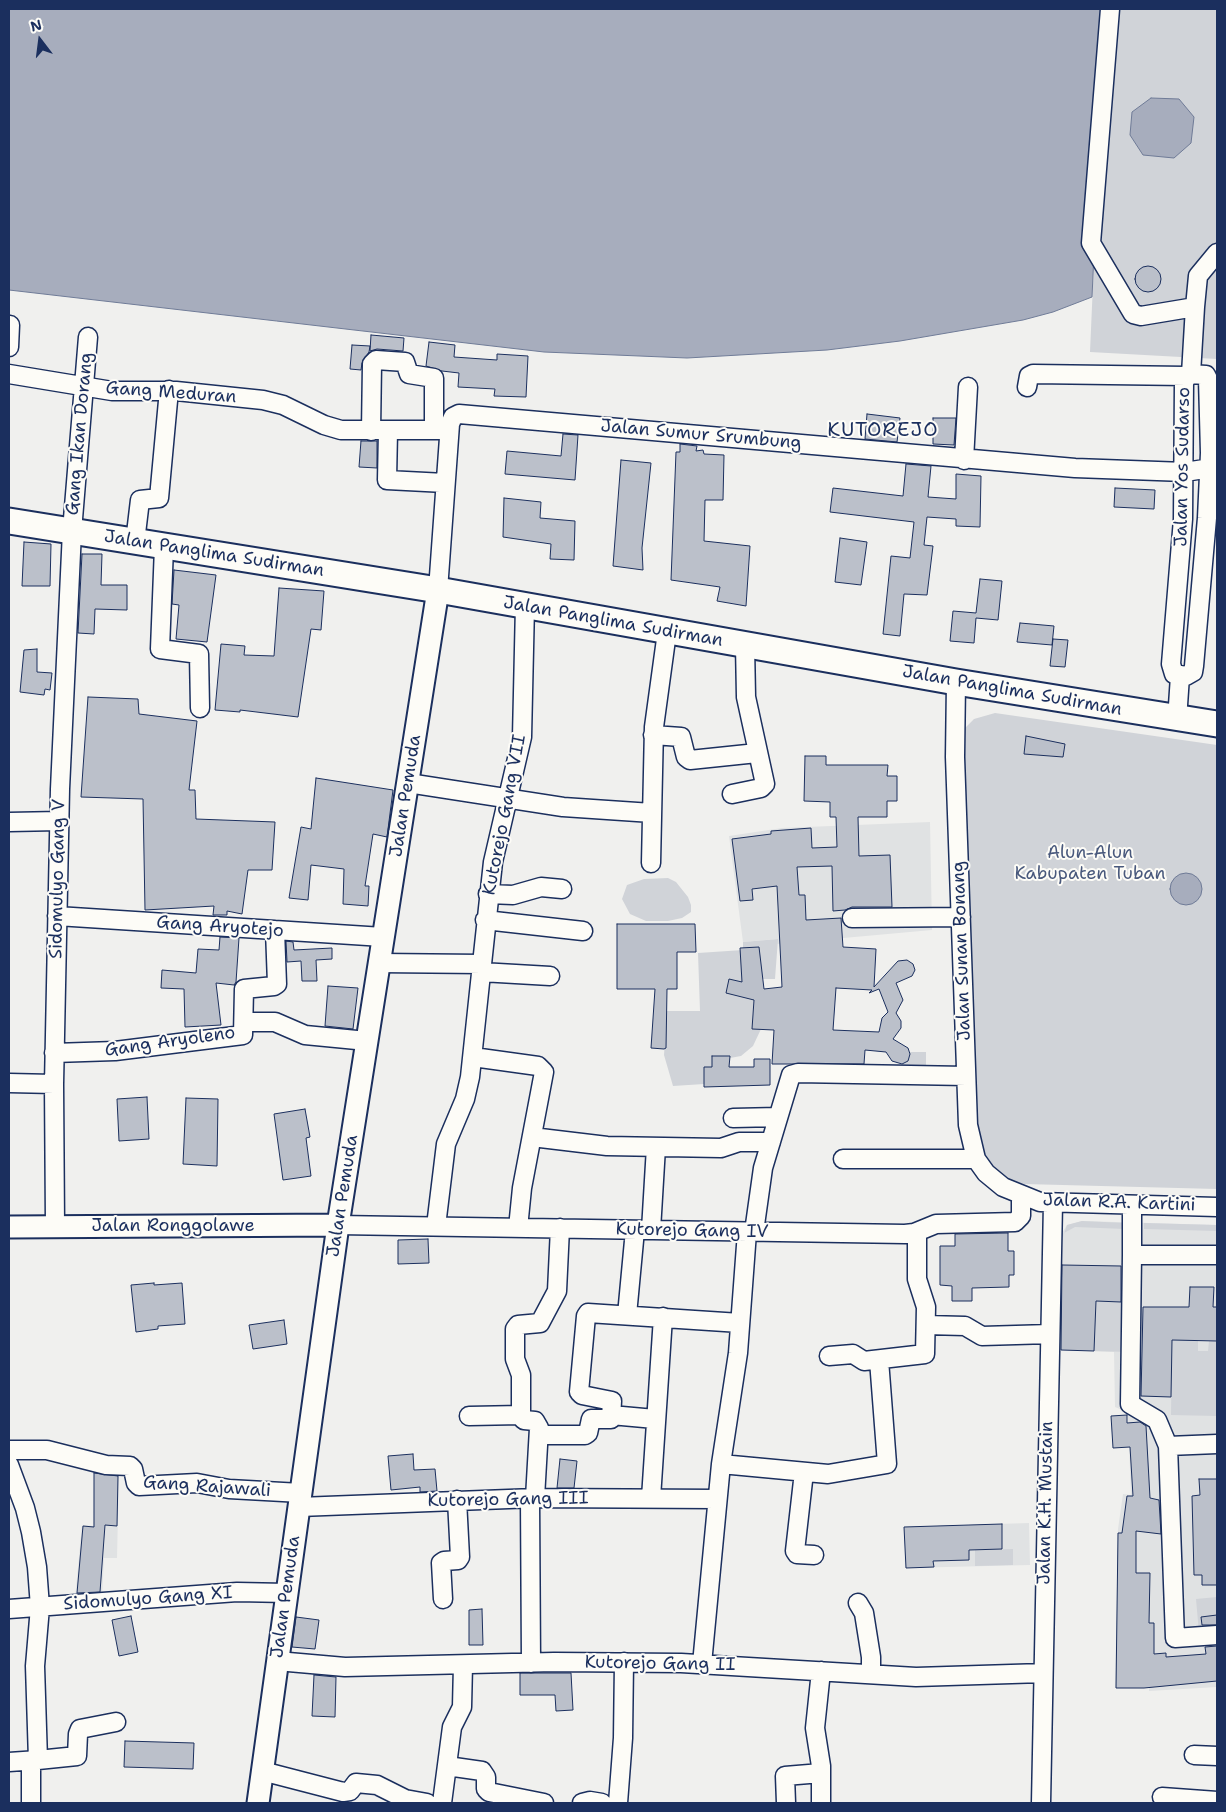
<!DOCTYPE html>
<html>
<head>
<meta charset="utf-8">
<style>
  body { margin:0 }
  #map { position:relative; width:1226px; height:1812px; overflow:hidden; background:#f0f0ee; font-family:"Shantell Sans",sans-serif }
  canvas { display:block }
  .frame { position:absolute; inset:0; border:10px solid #1b2f5e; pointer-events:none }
  .north { position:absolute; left:15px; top:15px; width:50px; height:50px; -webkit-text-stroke:4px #fdfcf7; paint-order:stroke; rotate:345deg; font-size:14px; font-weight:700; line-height:20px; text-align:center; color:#1b2f5e }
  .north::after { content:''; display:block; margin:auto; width:18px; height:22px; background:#1b2f5e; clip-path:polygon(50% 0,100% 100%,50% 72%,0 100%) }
</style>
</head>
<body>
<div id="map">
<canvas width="1226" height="1812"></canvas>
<div class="frame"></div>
<div class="north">N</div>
</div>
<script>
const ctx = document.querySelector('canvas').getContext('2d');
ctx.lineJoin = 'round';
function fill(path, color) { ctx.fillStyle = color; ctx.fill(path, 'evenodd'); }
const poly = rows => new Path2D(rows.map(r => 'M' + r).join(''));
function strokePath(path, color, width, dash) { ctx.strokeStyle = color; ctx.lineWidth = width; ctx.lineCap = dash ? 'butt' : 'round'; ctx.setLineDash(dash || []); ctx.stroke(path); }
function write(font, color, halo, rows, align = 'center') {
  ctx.font = font + ' "Shantell Sans",sans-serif'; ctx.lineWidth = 4; ctx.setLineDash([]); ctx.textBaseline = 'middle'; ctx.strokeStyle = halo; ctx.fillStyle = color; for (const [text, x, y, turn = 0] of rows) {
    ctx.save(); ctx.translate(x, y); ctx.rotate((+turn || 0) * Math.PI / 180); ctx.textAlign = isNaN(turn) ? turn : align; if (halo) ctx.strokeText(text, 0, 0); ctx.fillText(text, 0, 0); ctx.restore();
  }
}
fill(poly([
  [930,822,932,930,777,944,777,939,743,942,729,836,782,828],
  [1082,1221,1217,1225,1217,1687,1149,1691,1149,1688,1115,1688,1118,1529,1123,1494,1131,1495,1128,1415,1122,1410,1115,1407,1114,1352,1058,1350,1062,1233,1067,1225],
  [94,1472,119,1472,117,1558,104,1558,102,1597,75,1599,82,1525,93,1526],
  [1029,1523,1030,1565,905,1568,904,1527]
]), '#e0e2e3');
fill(poly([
  [1105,9,1217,9,1217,359,1090,352],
  [995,713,1217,745,1217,1189,1024,1184,1007,1179,991,1167,977,1147,962,736,964,729,974,719],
  [668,878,676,882,688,897,691,905,691,912,682,918,668,921,646,921,630,914,622,899,627,885,644,879],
  [778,939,775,979,755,979,752,1029,761,1029,753,1046,741,1056,730,1058,730,1056,712,1056,712,1067,704,1067,704,1084,673,1086,664,1055,667,1011,700,1011,698,953,743,950,743,942],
  [910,1052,926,1052,926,1071,902,1070,902,1064,908,1061],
  [1082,1221,1126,1223,1125,1229,1075,1227,1064,1233,1062,1240,1067,1225],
  [1144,1223,1217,1225,1217,1231,1144,1229],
  [1096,1301,1131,1302,1129,1352,1094,1351],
  [1172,1340,1198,1340,1198,1351,1208,1351,1209,1341,1217,1341,1217,1416,1171,1415],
  [1013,1549,1013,1565,975,1566,975,1550],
  [1217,1597,1217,1615,1201,1617,1202,1632,1199,1633,1196,1599]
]), '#d0d3d8');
const water = poly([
  [9,9,1105,9,1092,297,1053,312,1023,320,900,341,827,350,687,358,544,352,9,290,9,9],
  [1151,98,1179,99,1194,117,1191,143,1174,158,1143,155,1130,135,1132,112,1151,98],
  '1170 889a16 16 0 1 1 32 0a16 16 0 1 1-32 0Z'
]);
fill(water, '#a7adbd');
strokePath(water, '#6f7b97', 1);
const building = poly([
  '1135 279a13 13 0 1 1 26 0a13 13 0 1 1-26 0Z',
  [371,335,404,338,403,351,377,349,370,351,371,335],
  [429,342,455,345,454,357,497,360,497,354,528,356,526,397,494,396,495,389,458,387,459,373,442,371,426,366,429,342],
  [352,345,370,346,369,352,362,363,361,370,350,369,352,345],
  [867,414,900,418,897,442,865,439,867,414],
  [933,418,956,418,954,445,933,444,933,418],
  [563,434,578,435,575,480,505,474,507,451,561,456,563,434],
  [361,441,377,441,377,468,359,467,361,441],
  [680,444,697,446,696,451,703,450,704,454,724,455,723,500,705,500,704,541,750,546,746,606,717,601,720,587,671,580,676,452,680,452,680,444],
  [621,460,651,463,642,548,643,570,613,566,621,460],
  [906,464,931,466,928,497,956,499,956,474,981,476,980,527,956,526,956,519,927,517,924,545,933,546,927,595,904,594,900,636,883,634,891,556,910,558,914,522,830,512,833,488,903,496,906,464],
  [1115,488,1155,490,1154,509,1114,507,1115,488],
  [504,498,541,502,540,518,575,521,574,560,550,559,551,544,503,537,504,498],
  [840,538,867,542,861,585,835,582,840,538],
  [24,542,51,544,50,586,22,586,24,542],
  [82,554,102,554,101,585,127,585,127,610,95,609,94,634,78,633,82,554],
  [174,570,216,575,207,642,176,639,179,605,172,604,174,570],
  [980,579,1002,581,998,620,976,618,974,643,950,641,953,611,976,613,980,579],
  [279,588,324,591,321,630,311,629,298,717,240,710,240,712,215,710,221,644,245,646,244,655,274,656,279,588],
  [1020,623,1054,626,1052,645,1017,642,1020,623],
  [1053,639,1068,640,1065,667,1050,666,1053,639],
  [37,649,37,672,52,673,50,690,45,689,44,695,20,692,24,650,37,649],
  [88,697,138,699,139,714,197,721,189,790,195,790,196,819,275,822,272,870,248,870,242,914,227,911,227,915,213,915,214,906,145,910,143,799,81,797,88,697],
  [1026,736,1065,744,1063,757,1024,754,1026,736],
  [805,756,826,756,826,765,888,765,887,776,897,776,897,801,887,801,887,817,858,817,859,856,890,855,892,907,852,907,845,910,833,911,832,866,797,867,799,895,805,895,806,920,841,918,843,947,876,949,874,987,898,961,907,960,913,964,915,970,912,976,896,983,903,1000,896,1013,901,1021,901,1028,893,1039,908,1048,910,1054,908,1061,902,1064,892,1061,886,1052,865,1050,864,1064,772,1064,774,1030,752,1029,754,1000,726,993,729,979,742,982,740,948,759,947,764,989,782,987,777,886,752,889,753,900,740,901,732,839,771,834,771,831,811,828,812,848,837,847,836,817,830,817,830,802,804,801,805,756],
  [836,988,872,990,869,993,879,989,888,1012,882,1018,879,1032,833,1030,836,988],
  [316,778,393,790,387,837,373,834,365,886,369,886,368,906,343,904,344,869,311,865,308,900,289,898,301,827,311,829,316,778],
  [617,924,695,924,696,952,677,952,677,989,667,989,666,1048,664,1049,651,1048,655,989,617,989,617,924],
  [220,937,239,938,236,982,234,985,216,983,221,1025,185,1027,184,989,161,988,162,970,196,973,198,949,219,950,220,937],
  [286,941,293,942,294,950,332,948,332,959,316,960,317,981,302,981,301,961,287,962,286,941],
  [328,986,358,988,353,1029,325,1026,328,986],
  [712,1056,730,1056,729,1067,754,1067,754,1059,770,1059,770,1085,704,1087,704,1067,712,1067,712,1056],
  [147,1097,149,1139,119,1141,117,1099,147,1097],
  [186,1098,218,1099,217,1166,183,1164,186,1098],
  [305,1109,310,1137,306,1138,311,1176,283,1180,274,1114,305,1109],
  [1008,1233,1008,1251,1014,1251,1014,1275,1009,1275,1009,1287,972,1288,972,1301,952,1301,952,1286,940,1285,940,1246,955,1246,955,1234,1008,1233],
  [428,1239,429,1263,398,1264,398,1240,428,1239],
  [1062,1265,1121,1266,1121,1302,1096,1301,1094,1351,1061,1350,1062,1265],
  [154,1283,154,1285,182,1283,185,1324,158,1326,158,1329,136,1332,131,1285,154,1283],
  [1190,1287,1214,1287,1213,1307,1217,1307,1217,1341,1172,1340,1171,1397,1141,1396,1143,1307,1189,1307,1190,1287],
  [284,1320,287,1344,253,1349,249,1325,284,1320],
  [1127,1415,1127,1423,1140,1422,1146,1426,1150,1498,1159,1500,1161,1534,1136,1531,1136,1573,1150,1573,1149,1623,1154,1623,1154,1654,1166,1653,1166,1657,1206,1654,1205,1647,1217,1646,1217,1681,1144,1688,1116,1688,1118,1533,1122,1533,1127,1496,1133,1496,1130,1447,1113,1448,1111,1416,1127,1415],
  [413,1454,414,1470,435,1469,437,1491,420,1492,420,1487,391,1490,388,1456,413,1454],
  [560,1459,577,1461,574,1488,557,1488,560,1459],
  [94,1473,118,1476,117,1526,105,1525,100,1592,77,1593,83,1526,94,1527,94,1473],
  [1199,1479,1217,1479,1217,1585,1202,1585,1202,1575,1194,1575,1192,1496,1200,1495,1199,1479],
  [1002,1524,1002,1549,969,1550,969,1560,933,1561,934,1567,906,1568,904,1527,1002,1524],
  [482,1609,483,1645,469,1645,469,1610,482,1609],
  [1217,1615,1217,1625,1202,1625,1201,1617,1217,1615],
  [131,1616,138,1652,119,1656,112,1620,131,1616],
  [296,1617,319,1620,315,1649,292,1647,296,1617],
  [520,1673,571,1673,573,1710,556,1711,555,1695,520,1695,520,1673],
  [314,1675,336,1677,335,1717,312,1716,314,1675],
  [125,1741,194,1743,193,1769,124,1767,125,1741]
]);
fill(building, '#bbc0ca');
strokePath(building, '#1b2f5e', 1);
const minor = poly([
  [1110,9,1091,243,1133,314,1141,316,1195,307,1191,374],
  [1195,307,1198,276,1217,253],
  [9,347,10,325],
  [9,374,112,391,176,391,263,400,283,405,324,425,341,430,449,430],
  [1189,374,1206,375,1208,379,1210,453,1207,518,1194,666,1193,672,1186,676,1174,674,1171,664,1183,519,1184,382,1189,374],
  [1027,387,1029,376,1033,374,1186,376],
  [371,431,372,364,376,360,405,362,409,374,434,378,434,430],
  [388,431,387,480,445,483],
  [964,460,968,387],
  [135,542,140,500,159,498,169,390],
  [164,547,160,649,199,654,200,708],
  [438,590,450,424,453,417,459,414,1075,468,1185,472,1217,467],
  [956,682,955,757,968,1125,976,1159,986,1173,1003,1187,1040,1202,1217,1207],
  [1177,720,1180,676],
  [653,735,681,737,686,757,690,760,757,753],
  [408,783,563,807,652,813],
  [732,794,761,788,765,784,746,697,745,645],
  [9,822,59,821],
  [651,863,654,727,667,632],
  [488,894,513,895,541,887,562,889],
  [57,916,383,937],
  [852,918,961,917],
  [485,920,583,931],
  [379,963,482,964,470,1077,465,1099,446,1144,436,1226],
  [482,964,493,862,522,737,525,605],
  [481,972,550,976],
  [244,1022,275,1022,305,1035,367,1041],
  [54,1053,115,1051,243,1035,244,989,274,986,277,984,275,930],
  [473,1057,538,1066,544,1072,522,1188,518,1228],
  [9,1083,54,1084],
  [733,1118,778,1117],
  [532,1137,607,1146,721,1148,739,1142,771,1142],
  [843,1159,976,1159],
  [1132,1205,1132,1255,1217,1255],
  [338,1225,905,1234,914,1233,936,1224,1015,1222,1021,1216,1021,1196],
  [55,1226,54,1084,60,789,72,531,88,337],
  [651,1230,656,1147],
  [754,1232,763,1168,791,1075,798,1073,966,1076],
  [1132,1255,1130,1404,1157,1420,1168,1446,1175,1638,1217,1635],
  [627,1315,635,1230],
  [926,1325,965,1326,982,1336,1050,1334],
  [829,1356,853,1354,864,1361,925,1354,926,1307,917,1279,917,1232],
  [611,1415,655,1419],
  [469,1416,521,1415],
  [540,1435,585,1435,588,1433,591,1419,611,1419,612,1401,582,1395,579,1392,586,1316,588,1313,740,1323],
  [1168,1446,1217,1444],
  [9,1450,47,1450,106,1465,130,1466,133,1469,136,1483,139,1486,197,1483,229,1489,301,1493],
  [721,1464,828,1474,887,1464,879,1360],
  [9,1465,25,1508,31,1532,37,1567,40,1607,35,1666,38,1760,9,1762],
  [804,1472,795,1551,797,1554,814,1555],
  [535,1498,539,1428,535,1421,524,1420,521,1417,521,1375,515,1359,515,1329,518,1325,540,1323,557,1291,560,1228],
  [651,1498,663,1317],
  [530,1499,531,1663],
  [299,1507,535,1498,717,1499],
  [443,1599,441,1563,444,1561,458,1560,460,1557,457,1500],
  [858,1603,864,1613,871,1657,871,1674],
  [9,1609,237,1592,287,1593],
  [277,1661,345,1667,554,1662,681,1663,916,1677,1043,1673],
  [702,1664,721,1464,738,1353,747,1232],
  [821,1671,815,1728,821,1766,821,1803],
  [1194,1755,1217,1756],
  [31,1760,31,1803],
  [38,1760,77,1756,78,1734,80,1729,116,1722],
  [447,1766,482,1771,486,1777,486,1789,489,1792,544,1803],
  [262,1771,343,1792,350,1791,356,1783,377,1785,405,1799,427,1803],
  [1162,1797,1217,1801],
  [442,1803,452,1727,462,1707,463,1665],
  [582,1803,590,1801,602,1803],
  [618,1803,623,1738,624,1662],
  [786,1803,785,1776,821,1773],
  [1041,1803,1053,1203]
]);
const major = poly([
  [9,1227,338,1225],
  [258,1803,338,1225,438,590]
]);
const highway = poly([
  [9,521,438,590,956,682,1217,724]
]);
strokePath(minor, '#1b2f5e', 21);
strokePath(major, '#1b2f5e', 25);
strokePath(highway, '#1b2f5e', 29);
strokePath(minor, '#fdfcf7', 18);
strokePath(major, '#fdfcf7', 21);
strokePath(highway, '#fdfcf7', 25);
write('18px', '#1b2f5e', '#fdfcf7', [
  ["Gang Meduran",171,393,4],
  ["Gang Ikan Dorang",80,434,-85],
  ["Jalan Sumur Srumbung",701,435,5],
  ["Jalan Yos Sudarso",1183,467,-89],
  ["Jalan Panglima Sudirman",214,554,9],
  ["Jalan Panglima Sudirman",613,622,10],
  ["Jalan Panglima Sudirman",1012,691,10],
  ["Jalan Pemuda",406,796,-81],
  ["Kutorejo Gang VII",505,815,-79],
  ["Sidomulyo Gang V",58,879,-89],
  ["Gang Aryotejo",220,927,4],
  ["Jalan Sunan Bonang",962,951,-92],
  ["Gang Aryoleno",170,1042,-8],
  ["Jalan Pemuda",343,1196,-81],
  ["Jalan R.A. Kartini",1119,1203,2],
  ["Jalan Ronggolawe",173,1226],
  ["Kutorejo Gang IV",692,1231,1],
  ["Gang Rajawali",207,1487,4],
  ["Kutorejo Gang III",508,1500,-1],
  ["Jalan K.H. Mustain",1046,1503,-89],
  ["Jalan Pemuda",286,1597,-82],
  ["Sidomulyo Gang XI",148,1599,-4],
  ["Kutorejo Gang II",660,1664,1]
]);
write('18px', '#48587c', '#fdfcf7', [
  ["Alun-Alun",1090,853],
  ["Kabupaten Tuban",1090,874]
]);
ctx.letterSpacing = '1px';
write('20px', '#1b2f5e', '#fdfcf7', [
  ["KUTOREJO",883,431]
]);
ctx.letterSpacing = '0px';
</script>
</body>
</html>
